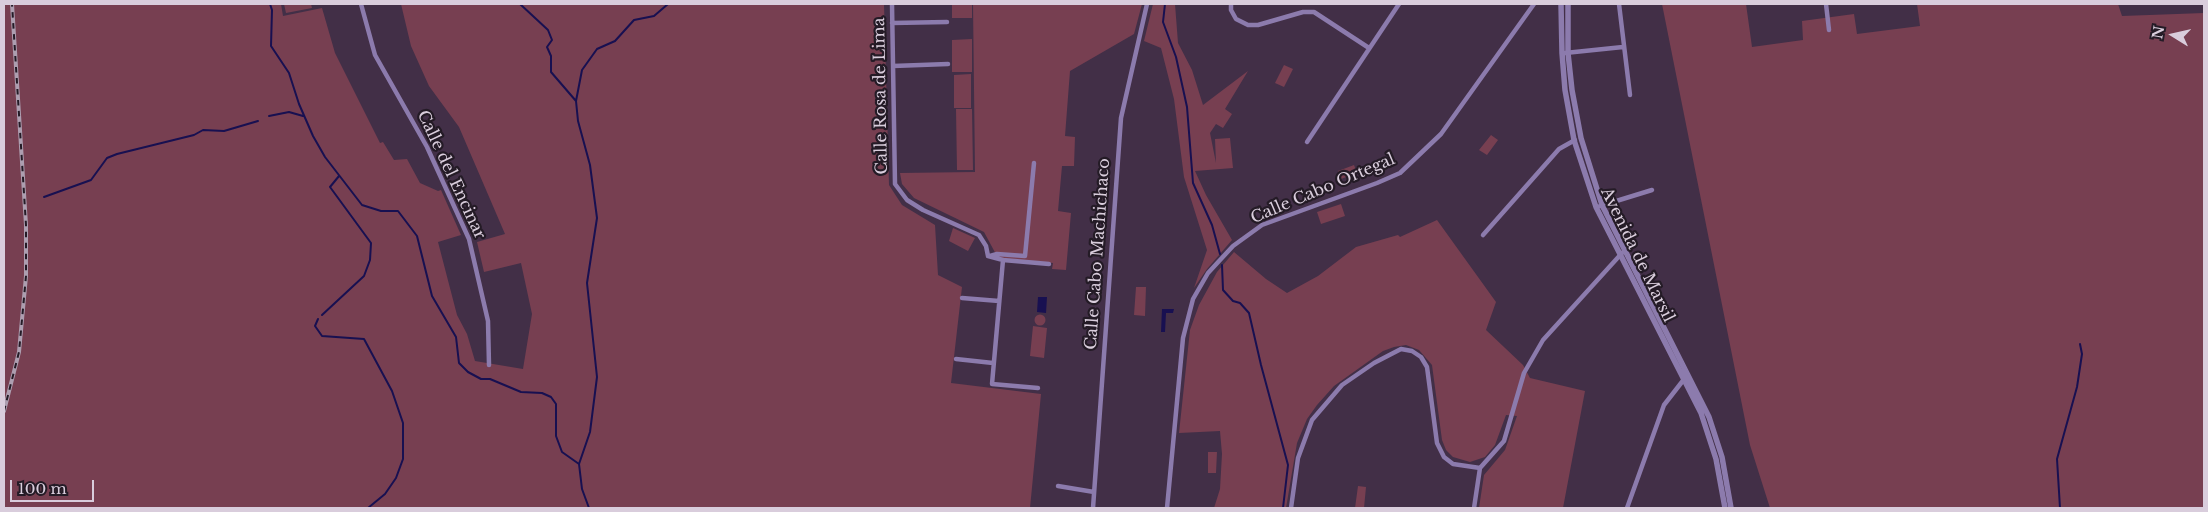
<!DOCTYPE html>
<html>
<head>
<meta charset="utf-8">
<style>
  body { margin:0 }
  #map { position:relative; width:2208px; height:512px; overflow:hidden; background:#422f47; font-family:"Libre Baskerville",serif }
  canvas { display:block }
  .frame { position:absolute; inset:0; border:5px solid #d9cddc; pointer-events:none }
  .north { position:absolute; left:2148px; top:10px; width:50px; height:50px; -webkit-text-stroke:4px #241b26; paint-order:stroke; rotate:280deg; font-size:14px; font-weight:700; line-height:20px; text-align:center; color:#d9cddc }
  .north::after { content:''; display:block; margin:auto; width:18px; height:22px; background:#d9cddc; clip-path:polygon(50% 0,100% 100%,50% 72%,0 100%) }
  .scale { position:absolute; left:10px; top:480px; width:84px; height:22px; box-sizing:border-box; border:2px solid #d9cddc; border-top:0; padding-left:6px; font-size:15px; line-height:18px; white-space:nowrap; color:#d9cddc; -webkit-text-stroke:4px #241b26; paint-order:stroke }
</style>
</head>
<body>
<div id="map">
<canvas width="2208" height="512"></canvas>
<div class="frame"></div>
<div class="north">N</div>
<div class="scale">100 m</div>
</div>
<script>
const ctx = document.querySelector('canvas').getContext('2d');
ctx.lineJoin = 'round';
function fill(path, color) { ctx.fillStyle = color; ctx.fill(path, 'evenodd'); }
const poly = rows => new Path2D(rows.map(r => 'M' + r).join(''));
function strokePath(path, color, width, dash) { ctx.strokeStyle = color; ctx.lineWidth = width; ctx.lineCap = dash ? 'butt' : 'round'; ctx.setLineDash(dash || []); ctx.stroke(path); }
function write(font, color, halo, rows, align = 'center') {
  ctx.font = font + ' "Libre Baskerville",serif'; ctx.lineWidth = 4.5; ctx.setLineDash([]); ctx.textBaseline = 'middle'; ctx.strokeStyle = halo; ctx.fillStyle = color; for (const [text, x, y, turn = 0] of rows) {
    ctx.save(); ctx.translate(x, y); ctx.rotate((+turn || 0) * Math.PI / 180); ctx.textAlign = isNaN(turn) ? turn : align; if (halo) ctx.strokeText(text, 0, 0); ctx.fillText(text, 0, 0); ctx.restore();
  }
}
fill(poly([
  [4,4,281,4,283,16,322,8,335,53,380,143,383,142,394,160,407,159,420,183,438,191,441,190,461,235,438,242,457,315,467,334,475,361,523,369,532,314,521,263,484,272,477,242,505,234,459,127,429,86,411,46,401,4,884,4,889,185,902,205,935,225,938,275,962,287,951,383,1041,394,1030,508,4,508],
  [284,4,311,4,312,8,286,13],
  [952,4,972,4,972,18,952,18],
  [973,4,1142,4,1134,34,1070,71,1065,136,1075,137,1074,166,1062,166,1058,211,1071,213,1066,270,1052,269,1053,263,998,258,984,232,914,198,902,184,900,173,975,172],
  [1153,4,1175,4,1178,43,1192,70,1203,105,1248,71,1225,109,1232,114,1223,128,1216,124,1210,133,1216,163,1215,139,1230,138,1233,168,1195,171,1206,195,1232,240,1207,269,1194,288,1207,250,1184,177,1174,99,1161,48,1144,41],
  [1662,4,1746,4,1752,47,1803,40,1802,21,1854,14,1857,34,1920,26,1917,4,2118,4,2122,16,2204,13,2204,508,1770,508,1750,445],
  [972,39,972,72,952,72,952,40],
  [1284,65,1293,69,1284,87,1275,83],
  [971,74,971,108,954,108,954,75],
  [956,109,972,109,973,170,957,170],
  [1491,135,1498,140,1487,155,1479,150],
  [1354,165,1357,173,1341,179,1338,171],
  [1341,204,1345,216,1321,224,1317,212],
  [1437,220,1496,302,1486,330,1523,365,1530,378,1585,391,1563,508,1479,508,1484,475,1505,450,1517,416,1506,415,1495,445,1485,457,1470,462,1453,457,1446,450,1442,440,1432,365,1419,350,1406,345,1394,347,1383,351,1334,386,1317,405,1307,419,1297,443,1286,508,1214,508,1220,489,1222,454,1220,431,1179,433,1190,330,1199,305,1217,272,1234,252,1266,279,1287,293,1318,276,1356,247,1398,235,1400,237],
  [953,228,975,238,968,251,949,241],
  [1136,287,1146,287,1145,316,1134,315],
  '1034.5 320a5.5 5.5 0 1 1 11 0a5.5 5.5 0 1 1-11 0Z',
  [1033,326,1047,328,1044,358,1030,356],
  [1208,452,1217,452,1216,473,1208,473],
  [1358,486,1366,487,1364,508,1355,508]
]), '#773f51');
fill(poly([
  [1038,297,1047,297,1046,313,1037,312],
  [1162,309,1174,309,1173,313,1166,313,1165,332,1161,332]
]), '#181051');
strokePath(poly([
  [270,4,272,10,271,46,289,73,299,104,313,136,325,157,362,205,381,211,398,211,417,236,432,296,456,337,459,363,468,372,481,379,490,379,521,392,542,393,551,397,556,404,556,436,562,452,579,464],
  [520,4,548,30,552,40,547,47,551,56,551,72,576,101],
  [1165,4,1163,22,1176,57,1187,107,1193,183,1212,225,1220,254],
  [269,116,289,112,303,116],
  [44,197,91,180,107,158,117,154,194,135,203,130,224,131,258,121],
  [1222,265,1223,290,1233,301,1240,303,1249,313,1261,365,1288,465,1283,508],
  [322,315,364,276,370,260,371,243,330,187,339,176],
  [318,319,315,326,322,336,364,339,392,391,403,423,403,459,396,478,385,494,368,508],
  [589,508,582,489,579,464,590,432,597,377,587,283,597,218,590,165,578,121,576,101,582,70,597,49,615,41,634,20,654,16,668,4],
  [2060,508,2057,459,2077,387,2082,354,2080,344]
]), '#181051', 2);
strokePath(poly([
  [361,4,375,55,427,147,469,239,488,321,489,365],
  [892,4,895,184,907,200,923,210,979,235,986,246,988,256],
  [1231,4,1231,10,1236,19,1248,25,1258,25,1303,12,1314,12,1369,48],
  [1619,4,1630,95],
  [1826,4,1829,30],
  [892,23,947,22],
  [1565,53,1623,47],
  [893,66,948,64],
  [1307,142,1399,4],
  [1600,206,1652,190],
  [1483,235,1559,149,1575,140],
  [988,256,1003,260,992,384,1038,388],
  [990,256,997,254,1025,256,1034,163],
  [1003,260,1049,264],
  [962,298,999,301],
  [956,359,993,363],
  [1058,486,1094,492],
  [1093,508,1121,118,1147,4],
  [1167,508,1183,338,1193,299,1208,273,1233,246,1262,225,1377,183,1400,173,1441,134,1534,4],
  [1291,508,1298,458,1312,420,1342,385,1374,363,1401,349,1412,351,1421,357,1427,367,1437,443,1444,457,1453,464,1480,468,1504,441,1524,373,1543,340,1622,253],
  [1474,508,1480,468],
  [1627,508,1664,405,1685,378]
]), '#8c7bad', 4.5);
strokePath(poly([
  [1561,4,1562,53,1565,90,1574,140,1596,207,1701,413,1716,459,1725,508],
  [1568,4,1568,53,1572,90,1581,138,1602,205,1709,417,1722,457,1731,508]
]), '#8c7bad', 5.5);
const rail = poly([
  [4,411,19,352,26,276,26,225,12,4]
]);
strokePath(rail, '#ad9eb0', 4);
strokePath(rail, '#241b26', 2, [5.5]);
write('16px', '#d9cddc', '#241b26', [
  ["Calle Rosa de Lima",881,96,-91],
  ["Calle del Encinar",451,175,65],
  ["Calle Cabo Ortegal",1323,189,-23],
  ["Calle Cabo Machichaco",1098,254,-86],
  ["Avenida de Marsil",1637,255,64]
]);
</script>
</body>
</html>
